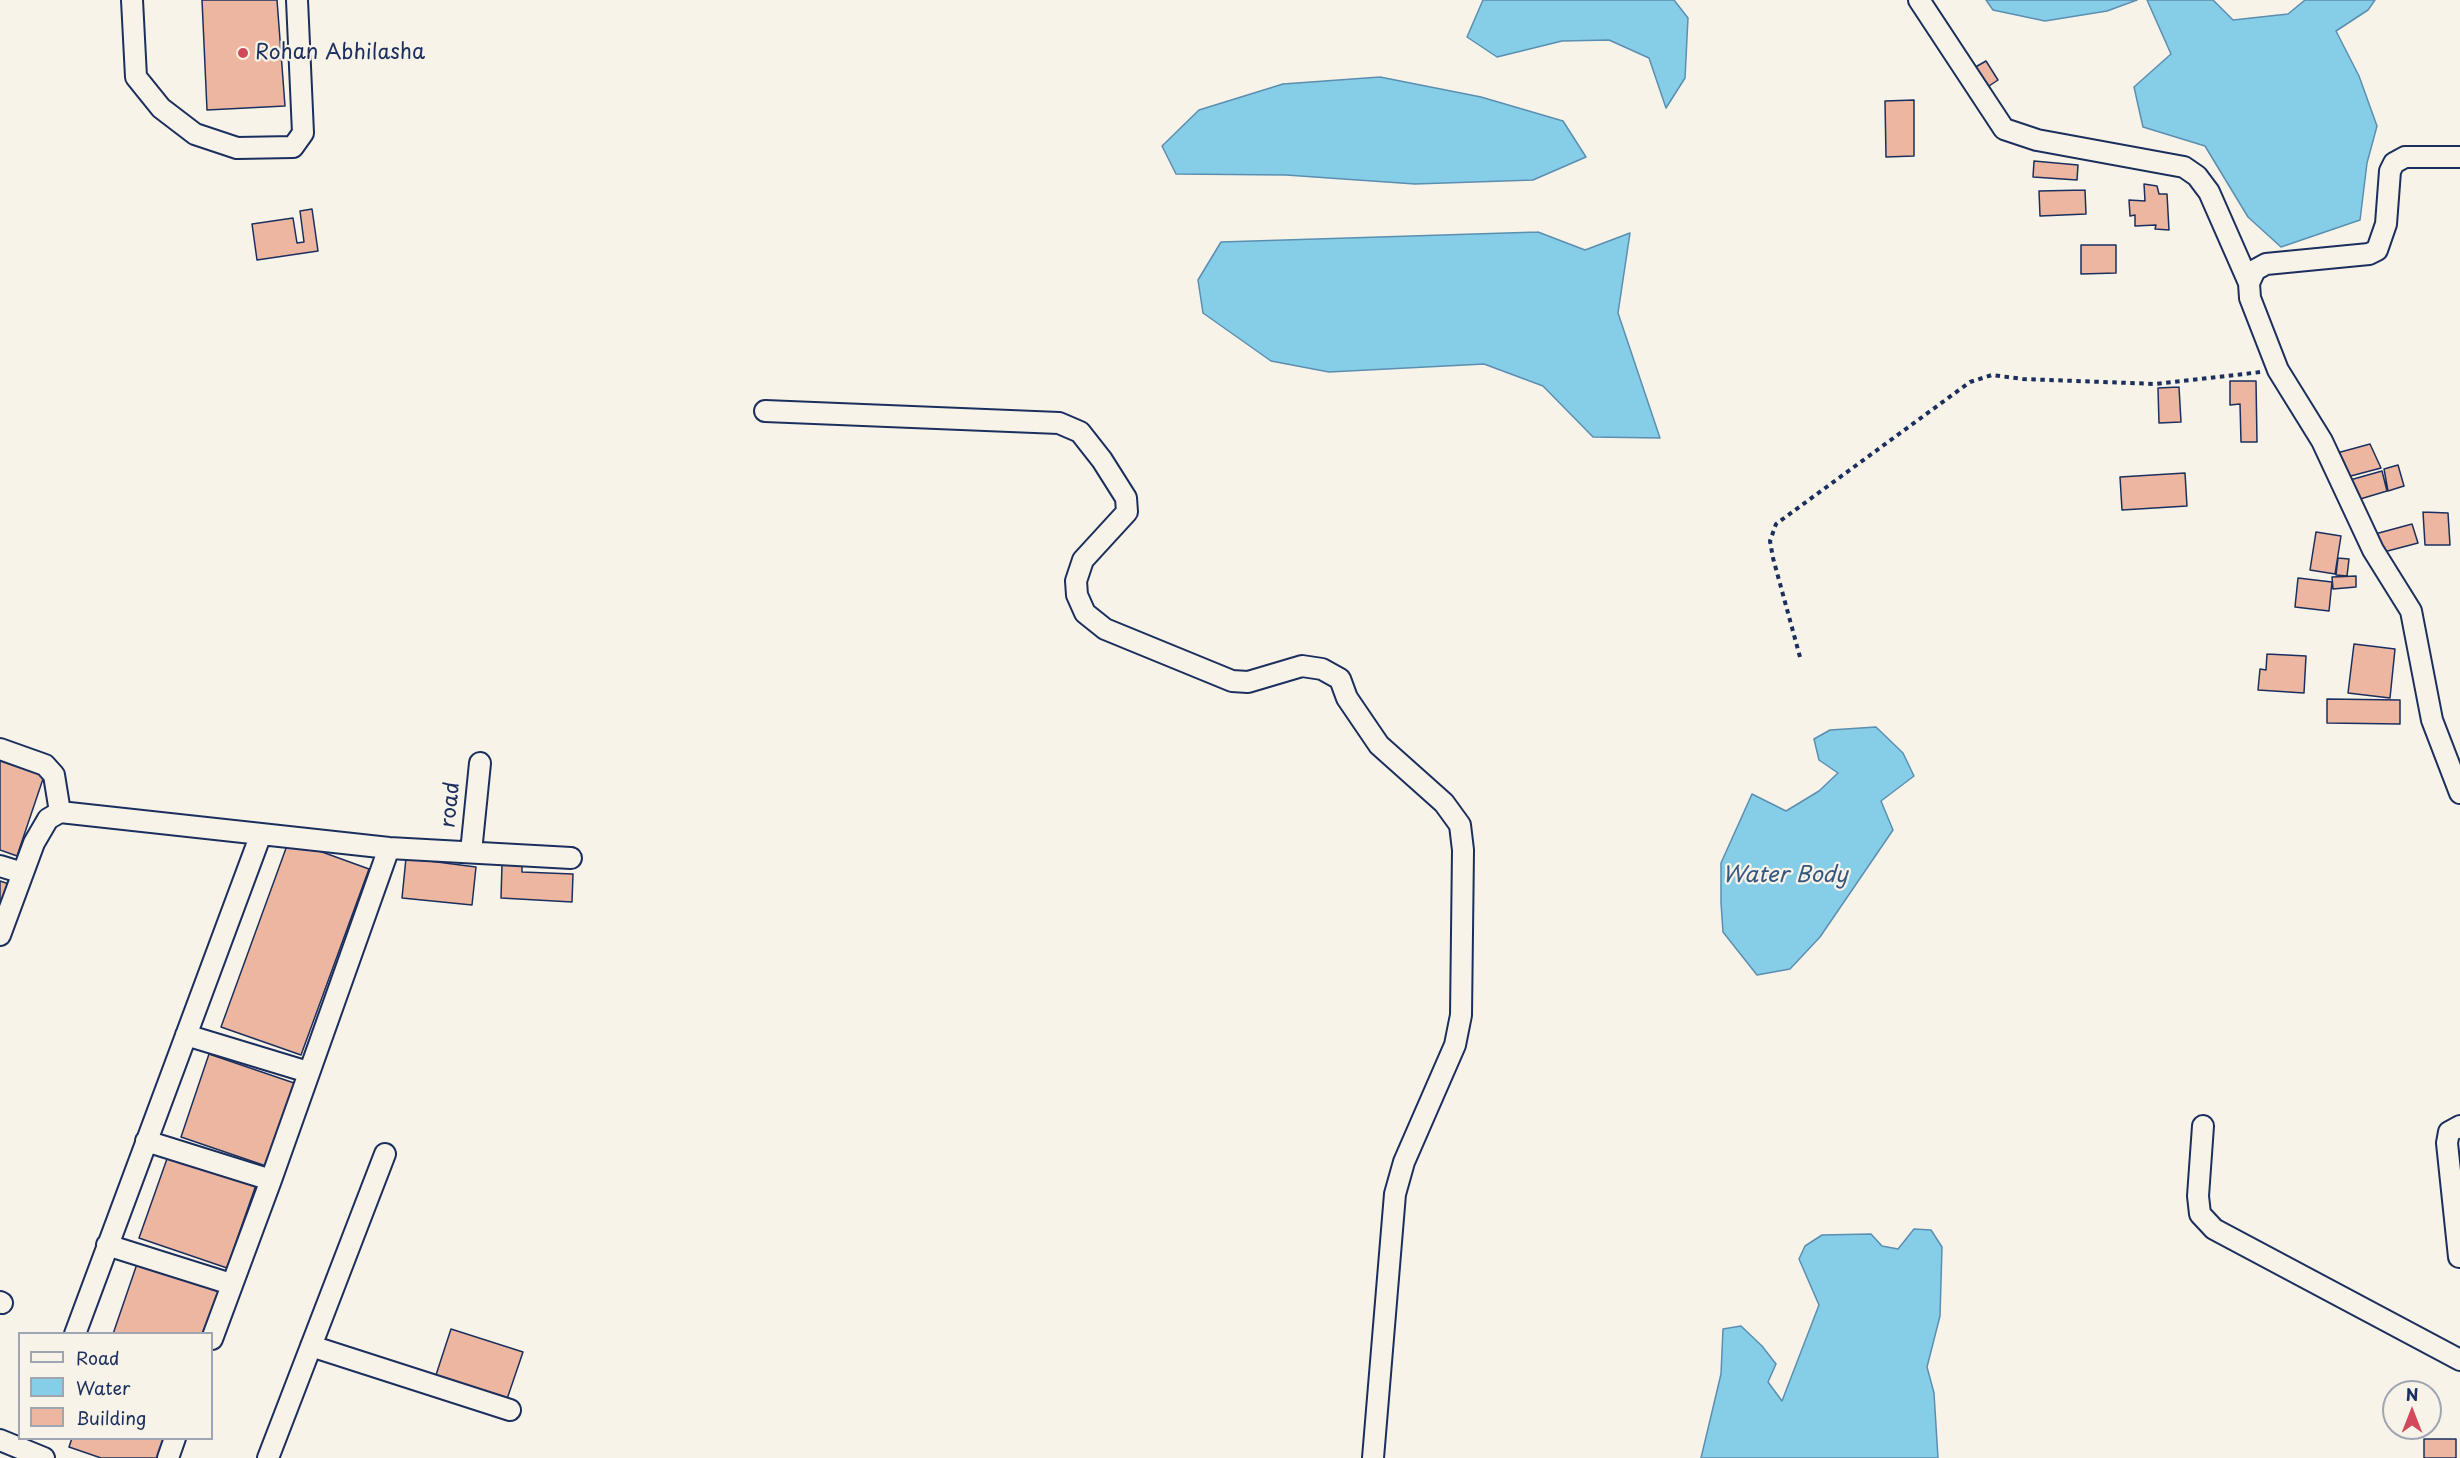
<!DOCTYPE html>
<html>
<head>
<meta charset="utf-8">
<style>
  body { margin:0 }
  #map { position:relative; width:2460px; height:1458px; overflow:hidden; background:#f7f3e8; font-family:"Playpen Sans",sans-serif }
  canvas { display:block }
  .legend { position:absolute; left:18px; top:1332px; width:195px; height:108px; box-sizing:border-box; background:#f7f3e8; border:2px solid #9fa5b1; margin:0; padding:8px 10px; list-style:none; font-size:18px; color:#1b2f5e }
  .legend li { display:flex; align-items:center; gap:12px; height:30px }
  .legend b { width:30px; border:2px solid #9fa5b1 }
  .north { position:absolute; left:2382px; top:1380px; width:60px; height:60px; box-sizing:border-box; background:#f7f3e8; border:2px solid #9fa5b1; border-radius:50%; rotate:0deg; font-size:16px; font-weight:700; line-height:24px; text-align:center; color:#1b2f5e }
  .north::after { content:''; display:block; margin:auto; width:21px; height:27px; background:#d1495b; clip-path:polygon(50% 0,100% 100%,50% 72%,0 100%) }
</style>
</head>
<body>
<div id="map">
<canvas width="2460" height="1458"></canvas>
<ul class="legend">
<li><b style="height:8px;background:#f7f3e8"></b>Road</li>
<li><b style="height:16px;background:#86cee7"></b>Water</li>
<li><b style="height:16px;background:#ecb6a0"></b>Building</li>
</ul>
<div class="north">N</div>
</div>
<script>
const ctx = document.querySelector('canvas').getContext('2d');
ctx.lineJoin = 'round';
function fill(path, color) { ctx.fillStyle = color; ctx.fill(path, 'evenodd'); }
const poly = rows => new Path2D(rows.map(r => 'M' + r).join(''));
function strokePath(path, color, width, dash) { ctx.strokeStyle = color; ctx.lineWidth = width; ctx.lineCap = dash ? 'butt' : 'round'; ctx.setLineDash(dash || []); ctx.stroke(path); }
function write(font, color, halo, rows, align = 'center') {
  ctx.font = font + ' "Playpen Sans",sans-serif'; ctx.lineWidth = 4.5; ctx.setLineDash([]); ctx.textBaseline = 'middle'; ctx.strokeStyle = halo; ctx.fillStyle = color; for (const [text, x, y, turn = 0] of rows) {
    ctx.save(); ctx.translate(x, y); ctx.rotate((+turn || 0) * Math.PI / 180); ctx.textAlign = isNaN(turn) ? turn : align; if (halo) ctx.strokeText(text, 0, 0); ctx.fillText(text, 0, 0); ctx.restore();
  }
}
const water = poly([
  [1483,0,1674,0,1688,18,1685,78,1666,108,1649,58,1609,40,1562,41,1497,57,1467,37,1483,0],
  [1986,0,2137,0,2107,11,2045,21,1993,10,1986,0],
  [2147,0,2213,0,2233,20,2288,14,2305,0,2375,0,2368,10,2336,31,2359,76,2377,126,2367,163,2360,220,2281,247,2248,217,2205,146,2143,127,2134,87,2171,54,2147,0],
  [1380,77,1481,97,1563,121,1586,157,1533,180,1415,184,1286,175,1176,174,1162,146,1199,110,1283,84,1380,77],
  [1538,232,1585,250,1630,233,1618,313,1660,438,1593,437,1543,386,1484,364,1329,372,1271,361,1203,313,1198,280,1221,242,1538,232],
  [1876,727,1903,753,1914,776,1881,801,1893,830,1820,937,1790,969,1757,975,1723,932,1721,903,1721,863,1752,794,1786,811,1819,791,1838,773,1819,760,1814,739,1830,730,1876,727],
  [1914,1229,1931,1230,1942,1247,1940,1316,1927,1367,1934,1393,1938,1458,1701,1458,1721,1374,1723,1329,1741,1326,1762,1346,1776,1364,1768,1382,1782,1401,1819,1305,1799,1259,1805,1246,1822,1235,1871,1234,1882,1246,1898,1249,1914,1229]
]);
fill(water, '#86cee7');
strokePath(water, '#5b8eb0', 1.5);
const building = poly([
  [202,0,277,0,285,106,207,110,202,0],
  [1986,61,1998,80,1986,88,1972,69,1986,61],
  [1914,100,1914,156,1886,157,1885,101,1914,100],
  [2034,161,2078,165,2077,180,2033,177,2034,161],
  [2144,184,2157,186,2159,194,2167,194,2169,230,2155,229,2156,225,2135,226,2135,215,2130,216,2129,200,2145,201,2144,184],
  [2085,190,2086,214,2040,216,2039,191,2085,190],
  [312,209,318,251,257,260,252,224,293,218,297,243,304,242,300,211,312,209],
  [2081,245,2116,245,2116,273,2081,274,2081,245],
  [2230,381,2256,381,2257,442,2241,442,2240,404,2230,405,2230,381],
  [2179,387,2181,422,2159,423,2158,388,2179,387],
  [2370,444,2381,468,2347,477,2337,453,2370,444],
  [2398,465,2404,486,2388,491,2384,469,2398,465],
  [2382,471,2387,491,2357,500,2350,480,2382,471],
  [2185,473,2187,506,2122,510,2120,477,2185,473],
  [2423,512,2448,513,2450,545,2425,545,2423,512],
  [2412,524,2418,543,2380,553,2375,534,2412,524],
  [2316,532,2341,536,2335,574,2310,570,2316,532],
  [2338,558,2349,559,2347,576,2336,575,2338,558],
  [2356,576,2356,587,2333,589,2332,577,2356,576],
  [2298,578,2332,582,2329,611,2295,607,2298,578],
  [2354,644,2395,649,2390,698,2348,693,2354,644],
  [2267,654,2306,656,2304,693,2258,690,2260,669,2266,670,2267,654],
  [2327,699,2400,700,2400,724,2327,723,2327,699],
  [0,757,45,773,17,856,0,850,0,757],
  [289,840,369,869,301,1055,221,1027,289,840],
  [406,858,476,867,472,905,402,898,406,858],
  [502,864,522,865,522,872,573,874,572,902,501,898,502,864],
  [0,881,9,884,0,911,0,881],
  [209,1054,297,1084,269,1167,181,1137,209,1054],
  [168,1156,256,1185,227,1268,139,1238,168,1156],
  [138,1261,226,1291,211,1334,113,1334,138,1261],
  [451,1329,523,1352,506,1402,435,1378,451,1329],
  [72,1438,170,1438,164,1458,101,1458,69,1447,72,1438],
  [2424,1439,2456,1439,2456,1458,2424,1458,2424,1439]
]);
fill(building, '#ecb6a0');
strokePath(building, '#1b2f5e', 1.5);
const minor = poly([
  [132,0,136,77,161,108,195,134,237,148,293,147,303,133,297,0],
  [1919,0,2004,129,2037,140,2184,167,2197,176,2209,192,2249,283],
  [2460,157,2405,157,2394,163,2390,171,2386,224,2377,250,2369,254,2266,264,2255,270,2249,283,2250,298,2278,370,2322,441,2373,550,2411,611,2432,720,2460,793],
  [765,411,1059,423,1080,432,1102,460,1126,498,1127,512,1083,560,1076,581,1077,595,1085,613,1105,629,1232,681,1248,682,1302,666,1322,669,1340,679,1347,698,1379,745,1444,803,1460,825,1463,850,1461,1015,1455,1045,1404,1162,1395,1194,1373,1458],
  [0,749,45,765,54,775,60,812],
  [471,852,480,763],
  [0,866,23,873],
  [0,935,34,843,48,819,60,812,389,848,571,858],
  [186,1035,308,1072],
  [2203,1126,2198,1196,2200,1214,2214,1229,2460,1360],
  [146,1141,271,1180],
  [107,1245,231,1284],
  [2459,1257,2447,1143,2449,1132,2460,1126],
  [0,1302,2,1303],
  [75,1334,261,834],
  [212,1339,271,1180,389,848],
  [311,1346,510,1410],
  [0,1440,44,1458],
  [168,1458,175,1438],
  [268,1458,385,1154]
]);
strokePath(minor, '#1b2f5e', 24);
strokePath(poly([
  [1800,657,1773,558,1770,541,1776,524,1970,382,1992,375,2023,379,2156,384,2261,372]
]), '#1b2f5e', 4, [4.5, 4.5]);
strokePath(minor, '#f7f3e8', 20);
for (const [x, y, r, color] of [
  [243,53,6,"#d1495b"]
]) { const dot = new Path2D(); dot.arc(x, y, r, 0, 2 * Math.PI); ctx.fillStyle = color; ctx.fill(dot); strokePath(dot, '#f7f3e8', 2); }
write('21px', '#1b2f5e', '#f7f3e8', [
  ["Rohan Abhilasha",255,53]
], 'left');
write('21px', '#1b2f5e', '#f7f3e8', [
  ["road",451,805,-84]
]);
write('italic 22px', '#365780', '#f7f3e8', [
  ["Water Body",1785,876]
]);
</script>
</body>
</html>
